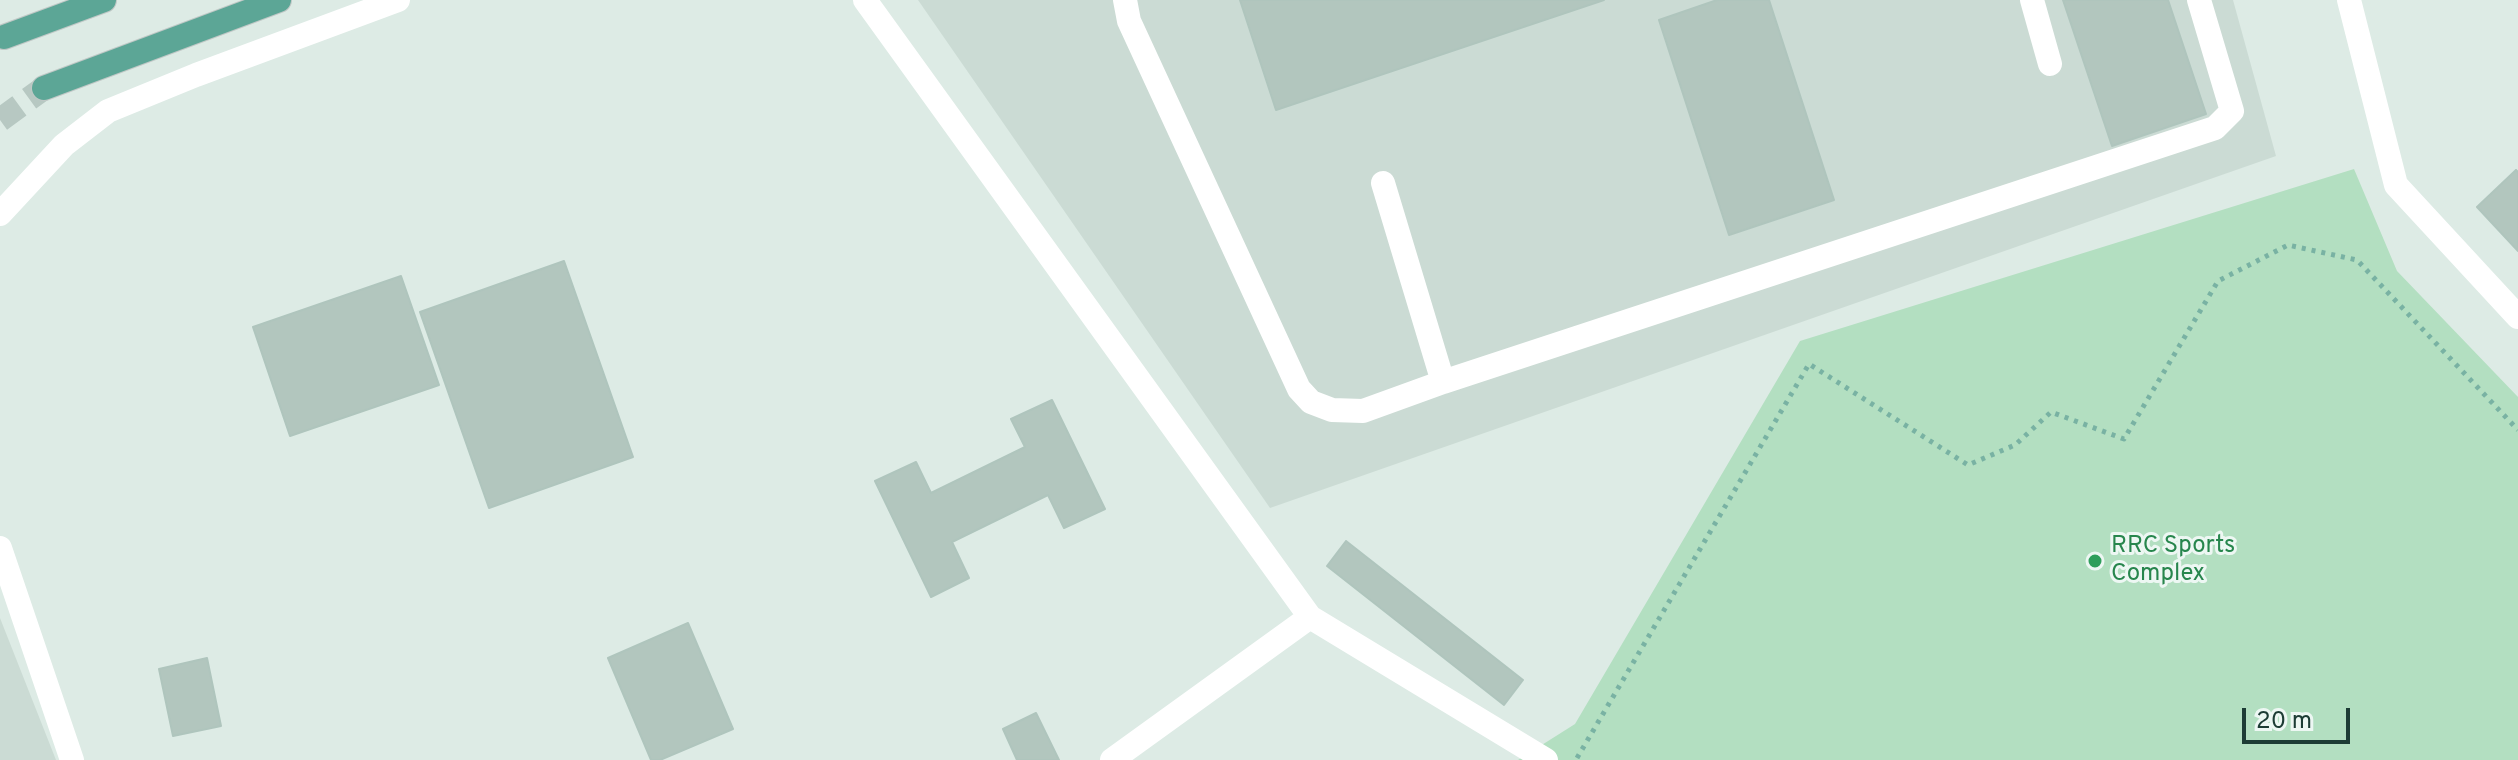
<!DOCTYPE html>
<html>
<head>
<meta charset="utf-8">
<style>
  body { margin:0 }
  #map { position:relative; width:2518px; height:760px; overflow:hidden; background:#ddebe5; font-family:Overpass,sans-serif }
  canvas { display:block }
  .scale { position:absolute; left:2242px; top:708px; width:108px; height:36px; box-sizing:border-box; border:4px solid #1d3c35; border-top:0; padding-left:10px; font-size:24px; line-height:28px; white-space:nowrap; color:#1d3c35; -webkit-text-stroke:6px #edf7f3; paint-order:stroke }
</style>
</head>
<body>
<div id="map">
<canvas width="2518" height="760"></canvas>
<div class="scale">20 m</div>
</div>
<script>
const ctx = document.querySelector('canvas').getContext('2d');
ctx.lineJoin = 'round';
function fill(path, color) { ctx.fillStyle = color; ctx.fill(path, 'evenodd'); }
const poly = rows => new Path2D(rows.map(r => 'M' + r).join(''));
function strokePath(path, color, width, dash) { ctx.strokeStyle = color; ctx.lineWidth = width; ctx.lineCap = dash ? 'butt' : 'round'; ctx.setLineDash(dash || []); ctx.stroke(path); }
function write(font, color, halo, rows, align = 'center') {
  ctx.font = font + ' Overpass,sans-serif'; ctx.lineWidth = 6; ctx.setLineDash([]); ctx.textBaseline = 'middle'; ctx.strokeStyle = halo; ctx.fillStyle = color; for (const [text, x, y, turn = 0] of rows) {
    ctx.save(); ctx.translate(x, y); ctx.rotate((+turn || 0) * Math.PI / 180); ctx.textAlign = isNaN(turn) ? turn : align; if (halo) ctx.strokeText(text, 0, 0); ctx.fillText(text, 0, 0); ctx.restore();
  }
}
fill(poly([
  [918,0,2233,0,2276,156,1270,508],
  [0,618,56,760,0,760]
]), '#cbdbd4');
fill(poly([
  [2354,169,2397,271,2518,397,2518,760,1518,760,1575,724,1800,341]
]), '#b3dfc1');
const building = poly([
  [1240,0,1604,0,1276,110,1240,0],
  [1717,0,1769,0,1834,200,1729,235,1659,20,1717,0],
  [2063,0,2168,0,2206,114,2112,146,2063,0],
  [2516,170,2518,172,2518,251,2477,207,2516,170],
  [564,261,633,457,489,508,420,312,564,261],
  [401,276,439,385,290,436,253,327,401,276],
  [1052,400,1105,509,1064,528,1048,495,952,542,969,578,931,597,875,481,916,462,931,493,1025,447,1011,419,1052,400],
  [1346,541,1523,680,1504,705,1327,566,1346,541],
  [688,623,733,729,660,760,651,760,608,658,688,623],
  [207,658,221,726,173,736,159,669,207,658],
  [1036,713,1059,760,1017,760,1003,729,1036,713]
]);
fill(building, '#b2c6be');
strokePath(building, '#afc5bd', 2);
strokePath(poly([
  [0,120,44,88]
]), '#b7c8c2', 24, [24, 12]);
const major = poly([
  [4,37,104,0],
  [44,88,279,0]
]);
strokePath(major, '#c0c8c6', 26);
strokePath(poly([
  [1577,758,1809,364,1968,465,2015,445,2051,412,2124,439,2218,281,2288,245,2357,260,2518,430]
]), '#79b2a3', 5, [4, 6]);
strokePath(poly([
  [865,0,1310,617,1546,760],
  [1125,0,1129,21,1299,389,1311,402,1332,410,1363,411,1443,382,2215,128,2232,111,2199,0],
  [2032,0,2050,64],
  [2349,0,2396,185,2518,317],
  [1383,183,1443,382],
  [0,214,64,145,108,111,196,75,398,0],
  [0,548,72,760],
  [1112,760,1310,617]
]), '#fff', 24);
strokePath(major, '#5ca696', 24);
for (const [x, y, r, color] of [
  [2095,561,8,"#2e9e5b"]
]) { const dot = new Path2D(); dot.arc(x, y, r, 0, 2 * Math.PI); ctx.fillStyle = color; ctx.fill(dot); strokePath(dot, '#edf7f3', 3); }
write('24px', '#27864d', '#edf7f3', [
  ["RRC Sports",2111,547],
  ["Complex",2111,575]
], 'left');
</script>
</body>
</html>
